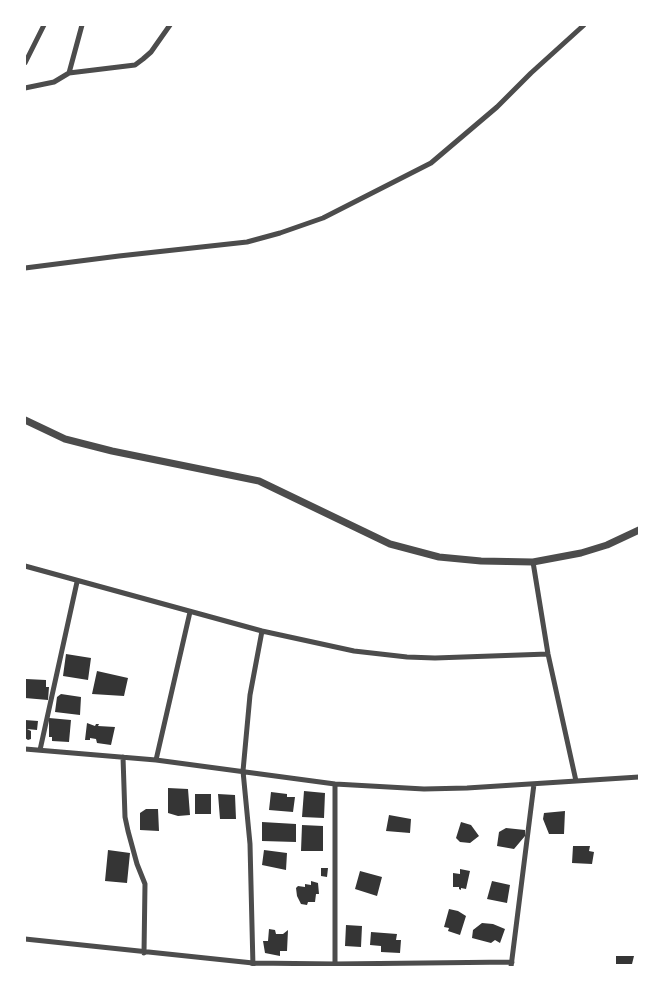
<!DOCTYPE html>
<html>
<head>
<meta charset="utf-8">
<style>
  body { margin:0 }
  #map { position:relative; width:664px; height:992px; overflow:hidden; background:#fff; font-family:"Roboto Condensed",sans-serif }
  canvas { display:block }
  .frame { position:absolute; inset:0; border:26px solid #fff; pointer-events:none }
</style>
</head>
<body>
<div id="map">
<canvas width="664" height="992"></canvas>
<div class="frame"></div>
</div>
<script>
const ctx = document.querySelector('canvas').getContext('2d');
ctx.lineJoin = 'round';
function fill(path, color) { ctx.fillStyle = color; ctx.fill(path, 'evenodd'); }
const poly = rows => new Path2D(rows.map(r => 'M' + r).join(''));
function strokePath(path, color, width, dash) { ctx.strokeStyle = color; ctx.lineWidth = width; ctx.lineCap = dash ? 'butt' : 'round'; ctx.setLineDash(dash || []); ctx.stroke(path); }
fill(poly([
  [66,654,91,658,88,680,63,676],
  [97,671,128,678,124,696,92,694],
  [26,679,46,680,46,687,49,687,48,700,25,698],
  [61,694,81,697,80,715,55,712,57,697],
  [49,718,71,720,69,742,52,741,52,737,49,737],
  [25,720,38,721,37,730,27,729,31,731,31,739,28,740,25,738],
  [87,723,95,726,96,724,99,724,98,726,115,727,111,745,97,743,96,739,90,738,90,740,85,740],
  [168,788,188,789,190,815,178,816,168,813],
  [304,791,325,793,324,818,302,817],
  [271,792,287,794,287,797,295,797,293,812,269,810],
  [195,794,211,794,211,814,195,814],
  [218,794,235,795,236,819,220,819],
  [146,809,158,809,159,831,140,830,140,813],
  [565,811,564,834,549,834,543,819,544,813],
  [389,815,411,819,410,833,386,831],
  [262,822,296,824,296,842,262,841],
  [461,822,471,825,479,836,470,843,460,842,456,838],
  [302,825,323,826,323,851,301,851],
  [506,828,525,830,525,836,514,849,497,846,499,832],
  [573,846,590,846,589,851,594,852,592,864,572,863],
  [108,850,130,853,127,883,105,881],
  [264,850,287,853,286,870,262,865],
  [321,868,328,868,327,877,321,876],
  [460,869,470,871,466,889,461,888,461,890,459,889,459,887,453,887,453,873,460,874],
  [360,871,382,877,377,896,355,889],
  [311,881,318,883,319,894,316,894,315,902,308,902,307,905,301,904,297,896,296,888,298,886,305,887,305,884,311,885],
  [492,881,510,885,507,903,487,899],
  [449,909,458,911,466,916,460,935,448,931,449,928,444,927],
  [482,923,493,924,505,929,500,943,495,940,491,943,472,938,473,930],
  [346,925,362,926,361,947,345,946],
  [269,929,275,930,276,934,283,934,288,930,287,951,280,951,280,956,265,953,263,941,268,941],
  [371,932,397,934,396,940,401,940,400,953,381,952,381,946,370,945],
  [616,956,634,956,632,964,616,964]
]), '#353535');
strokePath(poly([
  [25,63,44,25],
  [69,73,82,25],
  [25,88,54,82,69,73,135,65,143,59,151,52,170,25],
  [25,268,119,256,247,242,280,233,323,218,431,163,497,107,531,73,584,25],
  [533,562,548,654,576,781],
  [25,566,262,631,354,651,407,657,435,658,548,654],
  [25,749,156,760,335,784,424,789,467,788,639,777],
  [40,750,77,582],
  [123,757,125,817,128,831,137,864,145,884,144,953],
  [156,760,190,612],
  [25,939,253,963,335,964,512,962],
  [335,964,335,784],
  [253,967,250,844,243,771,250,695,262,631],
  [511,967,534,784]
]), '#4c4c4c', 5);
strokePath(poly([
  [25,420,65,439,112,451,259,481,390,544,439,557,481,561,533,562,581,553,607,545,639,530]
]), '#4c4c4c', 7);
</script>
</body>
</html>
